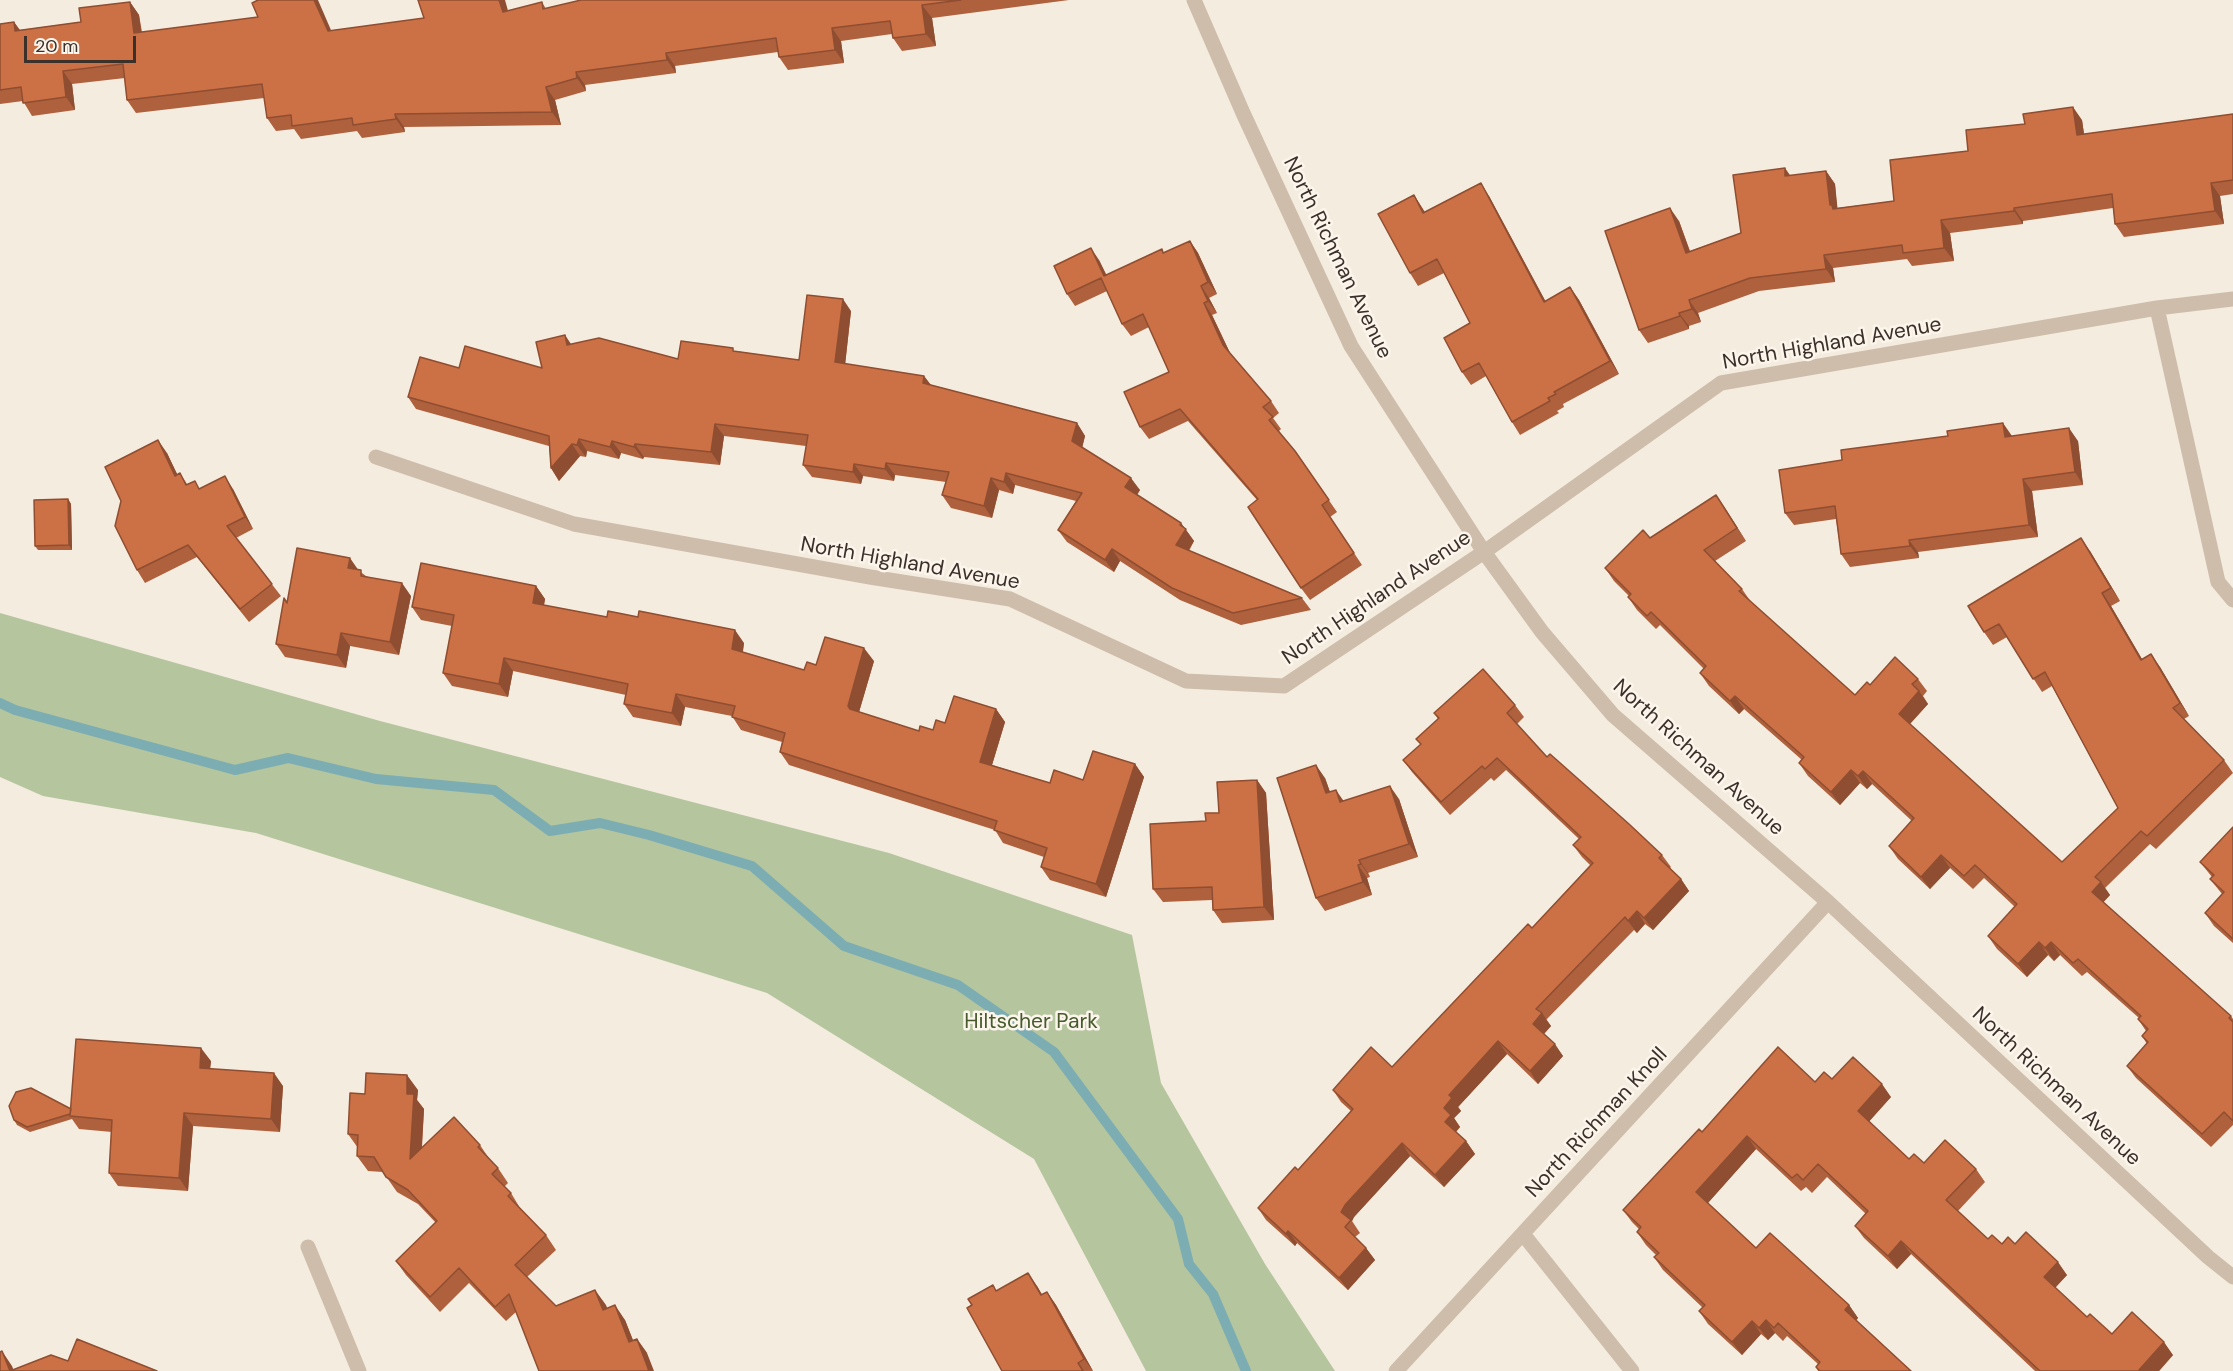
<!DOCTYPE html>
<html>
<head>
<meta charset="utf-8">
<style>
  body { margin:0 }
  #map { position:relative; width:2233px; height:1371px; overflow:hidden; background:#f4ecdf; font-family:"DM Sans",sans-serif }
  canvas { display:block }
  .scale { position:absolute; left:24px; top:36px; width:112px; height:27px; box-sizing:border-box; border:3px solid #3b302a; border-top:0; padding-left:8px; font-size:18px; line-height:21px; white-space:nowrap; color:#3b302a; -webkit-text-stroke:4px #fbf5ec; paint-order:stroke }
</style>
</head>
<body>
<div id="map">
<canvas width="2233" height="1371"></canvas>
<div class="scale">20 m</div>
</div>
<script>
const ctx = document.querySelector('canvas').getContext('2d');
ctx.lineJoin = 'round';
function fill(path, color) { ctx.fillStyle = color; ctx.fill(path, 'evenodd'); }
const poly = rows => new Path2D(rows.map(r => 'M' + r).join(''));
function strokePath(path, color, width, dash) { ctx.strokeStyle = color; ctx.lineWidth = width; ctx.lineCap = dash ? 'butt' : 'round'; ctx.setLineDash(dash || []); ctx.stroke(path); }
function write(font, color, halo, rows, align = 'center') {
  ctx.font = font + ' "DM Sans",sans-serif'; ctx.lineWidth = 5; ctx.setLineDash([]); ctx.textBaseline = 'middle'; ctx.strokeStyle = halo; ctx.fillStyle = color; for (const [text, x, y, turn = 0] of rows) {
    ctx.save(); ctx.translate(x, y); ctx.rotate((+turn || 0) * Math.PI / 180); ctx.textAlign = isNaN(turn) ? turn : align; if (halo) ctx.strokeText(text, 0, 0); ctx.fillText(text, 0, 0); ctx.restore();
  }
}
fill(poly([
  [0,613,380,721,889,853,1132,935,1161,1083,1265,1264,1335,1371,1146,1371,1034,1159,767,993,256,833,43,796,0,777]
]), '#b5c59e');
strokePath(poly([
  [0,703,15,710,235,770,288,758,376,779,494,790,550,831,600,823,649,835,752,866,844,946,958,985,1054,1052,1178,1219,1189,1264,1213,1294,1246,1371]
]), '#7cadb3', 10);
strokePath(poly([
  [1194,0,1243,113,1351,346,1484,552,1542,632,1613,715,1828,902,2208,1257,2233,1277],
  [2157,308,2218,582,2233,600],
  [376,457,574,524,870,577,1010,599,1186,681,1284,686,1484,552,1721,383,2157,308,2233,299],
  [1523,1234,1632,1371],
  [308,1247,359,1371],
  [1396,1371,1828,902]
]), '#cdbdaa', 15);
fill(poly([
  [581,0,1069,0,932,18,936,46,902,51,893,38,892,34,841,41,844,63,788,70,779,57,778,52,675,66,676,73,585,85,586,91,555,100,561,125,404,127,405,132,362,138,357,131,301,139,294,129,276,131,267,118,264,98,136,113,127,100,125,78,72,84,75,110,32,116,23,101,0,104,0,24,14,22,20,30,81,22,130,2,139,15,142,32,331,31,508,11,542,2,546,9],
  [2233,114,2233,194,2220,196,2224,224,2124,237,2115,224,2113,208,2023,221,2023,224,1950,233,1954,261,1912,266,1907,259,1833,268,1835,282,1759,291,1698,313,1701,322,1689,326,1689,329,1648,343,1639,330,1679,221,1690,251,1741,233,1790,176,1826,171,1835,184,1837,208,1894,201,1968,151,2082,120,2084,134],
  [1414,195,1425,212,1489,196,1545,301,1570,287,1579,300,1619,374,1563,404,1564,407,1557,411,1559,413,1520,435,1512,422,1486,376,1471,385,1462,372,1470,323,1444,273,1418,286,1410,273],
  [1190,241,1198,253,1217,294,1209,298,1217,313,1212,315,1230,353,1271,401,1279,413,1273,418,1281,429,1279,431,1295,451,1337,512,1330,517,1362,565,1310,600,1301,588,1257,500,1188,421,1149,439,1140,427,1169,372,1149,327,1131,336,1122,324,1107,291,1075,306,1067,294,1099,260,1106,275,1164,253],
  [851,311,845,364,924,376,931,385,1077,423,1085,436,1082,447,1140,490,1137,495,1181,523,1194,541,1189,551,1302,598,1311,610,1241,625,1180,600,1120,561,1114,572,1067,542,1058,530,1076,501,1015,485,1013,494,999,490,992,518,951,508,942,495,946,482,895,475,894,481,863,476,861,484,812,477,803,465,806,446,724,436,720,465,644,457,643,459,621,453,619,459,587,451,586,457,580,456,559,481,551,468,549,446,416,409,408,397,459,368,542,368,571,344,678,359,735,351,799,360],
  [2012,436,2078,441,2083,485,2032,491,2038,537,1918,552,1919,558,1850,567,1841,554,1836,519,1794,525,1785,513,1842,460],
  [167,453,177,475,180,473,187,484,200,489,233,489,253,529,236,538,281,596,249,622,197,557,145,583,137,570],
  [1716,495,1746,541,1715,561,1742,589,1751,602,1855,695,1870,685,1918,679,1927,691,1923,696,1928,704,1910,724,2062,862,2118,808,2052,686,2042,692,2007,637,1993,645,1984,632,2090,551,2120,601,2111,606,2142,659,2160,667,2189,716,2184,719,2224,760,2233,773,2156,849,2150,844,2105,888,2110,895,2103,902,2231,1016,2233,1019,2233,1125,2211,1147,2136,1078,2127,1066,2147,1044,2142,1036,2146,1031,2138,1019,2139,1018,2087,972,2082,976,2060,955,2054,961,2048,955,2027,977,1997,949,1988,936,2015,907,1984,878,1973,889,1950,868,1930,889,1898,859,1889,846,1912,821,1872,784,1867,789,1860,783,1840,805,1808,776,1799,763,1802,760,1744,709,1739,714,1709,686,1700,673,1704,669,1660,625,1656,629,1637,610,1628,597,1629,596,1614,581,1605,568],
  [68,499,71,504,72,550,38,550,35,546],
  [358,570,366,576,411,596,399,655,350,646,346,668,285,657,276,644,287,603],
  [536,586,545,599,544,605,744,643,743,652,804,670,816,665,874,661,859,712,919,731,933,730,945,723,996,709,1005,722,992,765,1050,783,1083,780,1135,764,1144,777,1106,897,1050,880,1041,867,1044,857,1003,843,995,830,789,765,780,752,782,742,741,730,732,716,685,707,681,726,633,717,624,704,626,695,513,671,508,697,452,686,443,673,452,626,421,620,412,607],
  [1515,705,1524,717,1517,724,1547,757,1662,855,1671,867,1670,868,1681,879,1689,891,1653,930,1645,924,1637,933,1634,930,1546,1020,1551,1026,1544,1034,1563,1056,1538,1084,1507,1054,1458,1107,1461,1111,1454,1118,1460,1127,1456,1132,1466,1141,1475,1154,1444,1187,1410,1156,1354,1217,1352,1221,1360,1233,1355,1237,1366,1248,1375,1260,1348,1290,1297,1243,1295,1246,1266,1220,1258,1208,1298,1170,1351,1111,1341,1102,1333,1090,1392,1067,1532,928,1590,865,1582,857,1573,845,1579,839,1506,770,1494,781,1491,778,1450,815,1412,772,1403,760,1421,745,1416,739,1438,719,1434,713],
  [1325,778,1330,792,1344,801,1399,799,1418,857,1368,873,1370,877,1367,878,1372,895,1325,911,1316,898],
  [1257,780,1266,793,1274,920,1222,923,1213,910,1212,900,1163,902,1153,889,1206,821,1219,813],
  [2233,827,2233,943,2214,926,2205,913,2222,894,2210,879,2212,877,2200,862],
  [211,1061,210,1068,283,1086,280,1132,193,1126,188,1191,118,1186,109,1173,112,1132,79,1129,72,1119,30,1132,17,1125,14,1120,71,1109],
  [1832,1079,1891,1097,1869,1121,1909,1159,1924,1163,1976,1169,1985,1182,1958,1211,1988,1239,2002,1244,2015,1244,2067,1275,2055,1288,2087,1317,2112,1334,2173,1355,2159,1371,2035,1371,1911,1254,1897,1269,1864,1238,1855,1226,1866,1214,1827,1177,1812,1193,1806,1187,1801,1191,1756,1149,1708,1203,1756,1248,1849,1305,1858,1318,1856,1320,1911,1371,1818,1371,1816,1367,1818,1364,1787,1336,1783,1341,1775,1333,1768,1340,1761,1334,1742,1355,1708,1324,1699,1311,1703,1308,1663,1270,1654,1257,1656,1255,1646,1245,1637,1232,1639,1229,1632,1222,1623,1210,1702,1132,1815,1082],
  [418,1090,417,1100,424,1109,422,1148,480,1145,490,1160,498,1168,508,1183,504,1187,511,1193,520,1208,546,1235,556,1250,527,1277,556,1306,595,1290,607,1308,625,1320,633,1340,637,1339,647,1353,516,1312,506,1321,469,1283,440,1312,406,1275,396,1261,436,1223,418,1204,397,1192,383,1172,368,1171,357,1156,358,1148,348,1134,365,1094],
  [1037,1286,1042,1295,1047,1292,1056,1305,1093,1371,1002,1371,996,1291]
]), '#af603c');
fill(poly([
  [314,0,318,0,337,44,328,31],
  [499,0,505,0,512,25,503,12],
  [130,2,139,15,143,46,134,33],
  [922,5,932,18,936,46,926,34],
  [14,22,23,35,15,31],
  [832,28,841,41,844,63,835,50],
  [666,53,675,66,676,73,667,60],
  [63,71,72,84,75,110,66,97],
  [576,72,585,85,586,91,577,78],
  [546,87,555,100,561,125,552,112],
  [2073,107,2082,120,2086,148,2077,135],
  [395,114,404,127,405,132,396,119],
  [1785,168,1794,181,1785,176],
  [1826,171,1835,184,1838,213,1830,205],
  [1481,183,1489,196,1553,315,1544,302],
  [2211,183,2220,196,2224,224,2215,211],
  [1414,195,1422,208,1432,226,1423,213],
  [1670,208,1679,221,1695,266,1686,253],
  [2014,208,2023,221,2023,224,2014,211],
  [1941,220,1950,233,1954,261,1944,248],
  [1190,241,1198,253,1217,294,1208,282],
  [1091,248,1099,260,1113,288,1104,276],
  [1824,255,1833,268,1835,282,1826,269],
  [1201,286,1209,298,1217,313,1208,301],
  [1570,287,1579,300,1619,374,1610,361],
  [843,299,851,311,844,375,835,362],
  [1689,300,1698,313,1701,322,1692,309],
  [1204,303,1212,315,1232,357,1223,345],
  [1679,313,1689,326,1689,329,1680,316],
  [565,335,573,347,567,345],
  [924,376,933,388,923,383],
  [1077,423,1085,436,1081,453,1072,441],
  [2003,423,2012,436,2005,437],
  [715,424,724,436,720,465,711,452],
  [2069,428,2078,441,2083,485,2075,472],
  [579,439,587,451,586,457,577,445],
  [158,440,167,453,184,488,175,476],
  [612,441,621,453,619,459,610,447],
  [572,444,580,456,559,481,551,468],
  [635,444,644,457,643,459,634,447],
  [886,463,895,475,894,481,885,469],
  [854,464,863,476,861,484,853,472],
  [1006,473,1015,485,1013,494,1004,482],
  [225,476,233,489,253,529,245,517],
  [991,478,999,490,992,518,984,506],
  [1131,478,1140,490,1134,499,1125,487],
  [2023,479,2032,491,2038,537,2029,525],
  [1716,495,1725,508,1746,541,1737,528],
  [68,499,71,504,72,550,69,545],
  [1181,523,1194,541,1184,557,1176,545,1180,525],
  [2081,538,2090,551,2120,601,2111,588],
  [1909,540,1918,552,1919,558,1910,546],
  [1112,549,1120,561,1114,572,1105,560],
  [350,558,359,571,348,568],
  [402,583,411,596,399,655,390,642],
  [536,586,545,599,542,616,533,603],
  [2102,593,2111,606,2150,673,2141,660],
  [735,630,744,643,741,662,732,649],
  [341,633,350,646,346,668,337,655],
  [864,648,874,661,857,719,848,706],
  [2151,654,2160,667,2189,716,2180,703],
  [504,658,513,671,508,697,499,684],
  [1919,691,1928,704,1908,726,1899,714],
  [676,694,685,707,681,726,672,713],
  [1735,696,1744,709,1739,714,1730,701],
  [996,709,1005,722,989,775,980,762],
  [1135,764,1144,777,1106,897,1096,884],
  [1316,765,1325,778,1335,806,1326,793],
  [1851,770,1860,783,1840,805,1831,792],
  [1863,771,1872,784,1867,789,1858,776],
  [1257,780,1266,793,1274,920,1264,907],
  [1390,786,1399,799,1418,857,1409,844],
  [1336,790,1345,803,1340,802],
  [1941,855,1950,868,1930,889,1921,877],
  [1359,860,1368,873,1370,877,1361,864],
  [1358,865,1367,878,1372,895,1363,882],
  [1681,879,1689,891,1653,930,1644,918],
  [2101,882,2110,895,2101,905,2092,892],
  [1637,911,1645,924,1637,933,1628,921],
  [2039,942,2048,955,2027,977,2018,964],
  [2051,942,2060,955,2054,961,2045,948],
  [1542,1013,1551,1026,1542,1036,1533,1024],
  [1498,1041,1507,1054,1458,1107,1461,1111,1454,1118,1460,1127,1454,1134,1445,1122,1444,1108,1449,1095],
  [1555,1044,1563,1056,1538,1084,1530,1071],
  [201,1048,211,1061,209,1080,200,1068],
  [274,1073,283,1086,280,1132,271,1119],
  [407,1075,418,1090,417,1100,424,1109,420,1174,410,1159,407,1094],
  [1882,1084,1891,1097,1867,1124,1858,1111],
  [184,1113,193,1126,188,1191,179,1178],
  [1747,1136,1756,1149,1706,1205,1696,1192],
  [1466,1141,1475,1154,1444,1187,1435,1175],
  [1402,1143,1410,1156,1354,1217,1352,1221,1341,1212,1345,1205],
  [1288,1231,1297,1243,1295,1246,1286,1234],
  [1901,1241,1911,1254,1897,1269,1888,1256],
  [1366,1248,1375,1260,1348,1290,1339,1278],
  [2058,1262,2067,1275,2053,1290,2044,1277],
  [1028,1273,1037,1286,1050,1308,1041,1295],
  [595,1290,606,1305,614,1325,603,1310],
  [1047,1292,1056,1305,1093,1371,1084,1359],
  [615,1305,625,1320,639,1356,629,1342],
  [1849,1305,1858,1318,1854,1323,1845,1310],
  [1766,1320,1775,1333,1768,1340,1759,1328],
  [1752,1321,1761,1334,1742,1355,1732,1342],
  [637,1339,647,1353,654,1371,649,1371],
  [2164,1342,2173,1355,2159,1371,2139,1371,2139,1370],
  [2,1351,12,1366,14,1371,10,1371]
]), '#8f4e31');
const building = poly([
  [258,0,314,0,328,31,424,18,418,0,499,0,503,12,542,2,543,9,581,0,961,0,922,5,926,34,893,38,890,21,832,28,835,50,779,57,776,38,666,53,667,60,576,72,577,78,546,87,552,112,395,114,396,119,353,125,352,118,292,126,291,115,267,118,262,84,127,100,123,64,63,71,66,97,23,103,21,87,0,90,0,24,14,22,15,31,81,22,79,8,130,2,134,33,258,17,252,3,258,0],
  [2073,107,2077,135,2233,114,2233,180,2211,183,2215,211,2115,224,2112,194,2014,208,2014,211,1941,220,1944,248,1903,253,1902,245,1824,255,1826,269,1750,278,1689,300,1692,309,1679,313,1680,316,1639,330,1605,231,1670,208,1686,253,1741,233,1733,175,1785,168,1785,176,1826,171,1830,205,1832,205,1833,209,1894,201,1890,160,1968,151,1966,130,2025,124,2023,114,2073,107],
  [1481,183,1544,302,1570,287,1610,361,1554,392,1556,394,1548,398,1550,401,1512,422,1479,363,1462,372,1444,338,1470,323,1437,259,1410,273,1378,214,1414,195,1423,213,1481,183],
  [1190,241,1208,282,1201,286,1208,301,1204,303,1223,345,1271,401,1263,407,1273,417,1269,420,1295,451,1329,500,1322,505,1354,553,1301,588,1248,507,1258,499,1180,409,1140,427,1124,392,1169,372,1143,314,1122,324,1101,278,1067,294,1054,266,1091,248,1104,276,1162,249,1163,253,1190,241],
  [807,295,843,299,835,362,924,376,923,383,1077,423,1072,441,1131,478,1125,487,1181,523,1180,525,1186,529,1176,545,1302,598,1233,613,1172,588,1112,549,1105,560,1058,530,1082,493,1006,473,1004,482,991,478,984,506,942,495,949,472,886,463,885,469,854,464,853,472,803,465,808,435,715,424,711,452,635,444,634,447,612,441,610,447,579,439,577,445,572,444,551,468,549,436,408,397,420,357,459,368,465,346,542,368,536,342,565,335,567,345,599,338,678,359,681,341,733,348,733,351,799,360,807,295],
  [2003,423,2005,437,2069,428,2075,472,2023,479,2029,525,1909,540,1910,546,1841,554,1835,506,1785,513,1779,470,1842,460,1841,450,1948,436,1947,431,2003,423],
  [158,440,175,476,180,473,186,485,195,481,199,489,225,476,245,517,227,526,272,584,240,609,188,545,137,570,115,526,121,501,105,467,158,440],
  [1716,495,1737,528,1704,550,1742,589,1739,591,1855,695,1867,682,1870,685,1895,657,1918,679,1912,684,1919,691,1899,714,2062,862,2118,808,2045,672,2033,679,1999,624,1984,632,1968,606,2081,538,2111,588,2102,593,2141,660,2151,654,2180,703,2173,708,2224,760,2147,836,2141,831,2095,877,2101,882,2092,892,2231,1016,2229,1018,2233,1022,2233,1121,2224,1112,2202,1134,2127,1066,2148,1042,2142,1036,2148,1029,2138,1019,2141,1016,2078,959,2073,963,2051,942,2045,948,2039,942,2018,964,1988,936,2017,904,1975,865,1964,876,1941,855,1921,877,1889,846,1914,818,1863,771,1858,776,1851,770,1831,792,1799,763,1804,757,1735,696,1730,701,1700,673,1706,666,1651,612,1647,616,1628,597,1631,594,1605,568,1643,530,1650,538,1716,495],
  [68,499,69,545,35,546,34,500,68,499],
  [297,548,350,558,348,568,361,570,361,576,402,583,390,642,341,633,337,655,276,644,284,598,287,603,297,548],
  [421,563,536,586,533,603,607,617,608,611,638,617,639,611,735,630,732,649,804,670,807,662,816,665,825,637,864,648,848,706,850,709,919,731,920,726,933,730,936,720,945,723,954,696,996,709,980,762,1050,783,1054,770,1083,780,1093,751,1135,764,1096,884,1041,867,1047,848,994,830,997,821,780,752,785,733,732,717,735,706,676,694,672,713,624,704,628,684,504,658,499,684,443,673,454,615,412,607,421,563],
  [1483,669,1515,705,1507,713,1547,757,1550,754,1629,824,1662,855,1659,858,1681,879,1644,918,1637,911,1628,921,1625,917,1536,1009,1542,1013,1533,1024,1555,1044,1530,1071,1498,1041,1449,1095,1452,1098,1444,1108,1451,1115,1445,1122,1466,1141,1435,1175,1402,1143,1345,1205,1341,1212,1351,1220,1345,1227,1366,1248,1339,1278,1288,1231,1286,1234,1258,1208,1295,1167,1298,1170,1353,1109,1333,1090,1371,1047,1392,1067,1528,924,1532,928,1593,863,1573,845,1581,837,1497,758,1485,769,1482,766,1441,802,1403,760,1421,744,1416,739,1439,718,1434,713,1483,669],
  [1316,765,1326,793,1336,790,1340,802,1390,786,1409,844,1359,860,1361,864,1358,865,1363,882,1316,898,1277,778,1316,765],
  [1257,780,1264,907,1213,910,1212,887,1153,889,1150,824,1206,821,1205,813,1219,813,1217,782,1257,780],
  [2233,827,2233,939,2205,913,2224,892,2210,879,2214,875,2200,862,2233,827],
  [76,1039,201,1048,200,1068,274,1073,271,1119,184,1113,179,1178,109,1173,112,1120,70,1116,76,1039],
  [1778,1047,1815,1082,1824,1072,1832,1079,1853,1057,1882,1084,1858,1111,1909,1159,1914,1154,1924,1163,1945,1140,1976,1169,1946,1200,1988,1239,1992,1235,2002,1244,2008,1237,2015,1244,2026,1232,2058,1262,2044,1277,2087,1317,2090,1314,2112,1334,2132,1312,2164,1342,2139,1370,2140,1371,2040,1371,1901,1241,1888,1256,1855,1226,1868,1211,1818,1164,1803,1180,1797,1174,1792,1178,1747,1136,1696,1192,1756,1248,1770,1233,1849,1305,1845,1310,1911,1371,1820,1371,1816,1367,1820,1362,1778,1323,1774,1328,1766,1320,1759,1328,1752,1321,1732,1342,1699,1311,1705,1305,1654,1257,1659,1253,1637,1232,1641,1227,1623,1210,1699,1129,1702,1132,1778,1047],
  [366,1073,407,1075,407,1094,414,1094,410,1159,454,1117,480,1145,478,1147,498,1168,492,1174,511,1193,508,1196,546,1235,515,1265,556,1306,595,1290,603,1310,615,1305,629,1342,637,1339,649,1371,539,1371,509,1294,495,1307,459,1268,430,1297,396,1261,437,1221,408,1190,386,1177,374,1157,357,1156,358,1135,348,1134,350,1093,365,1094,366,1073],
  [31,1088,71,1109,70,1114,27,1127,14,1120,9,1106,16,1092,31,1088],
  [1028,1273,1041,1295,1047,1292,1084,1359,1078,1363,1083,1371,1002,1371,967,1308,972,1305,968,1299,993,1285,996,1291,1028,1273],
  [77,1339,157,1371,0,1371,0,1352,2,1351,10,1371,51,1355,68,1361,77,1339]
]);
fill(building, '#cc7046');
strokePath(building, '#8f4e31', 1.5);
write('21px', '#3b302a', '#fbf5ec', [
  ["North Richman Avenue",1337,258,64],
  ["North Highland Avenue",1832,344,-10],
  ["North Highland Avenue",910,564,10],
  ["North Highland Avenue",1377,598,-34],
  ["North Richman Avenue",1698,758,42],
  ["North Richman Avenue",2056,1087,43],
  ["North Richman Knoll",1597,1123,-47]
]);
write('21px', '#465a2c', '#fbf5ec', [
  ["Hiltscher Park",1031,1022]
]);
</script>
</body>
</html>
